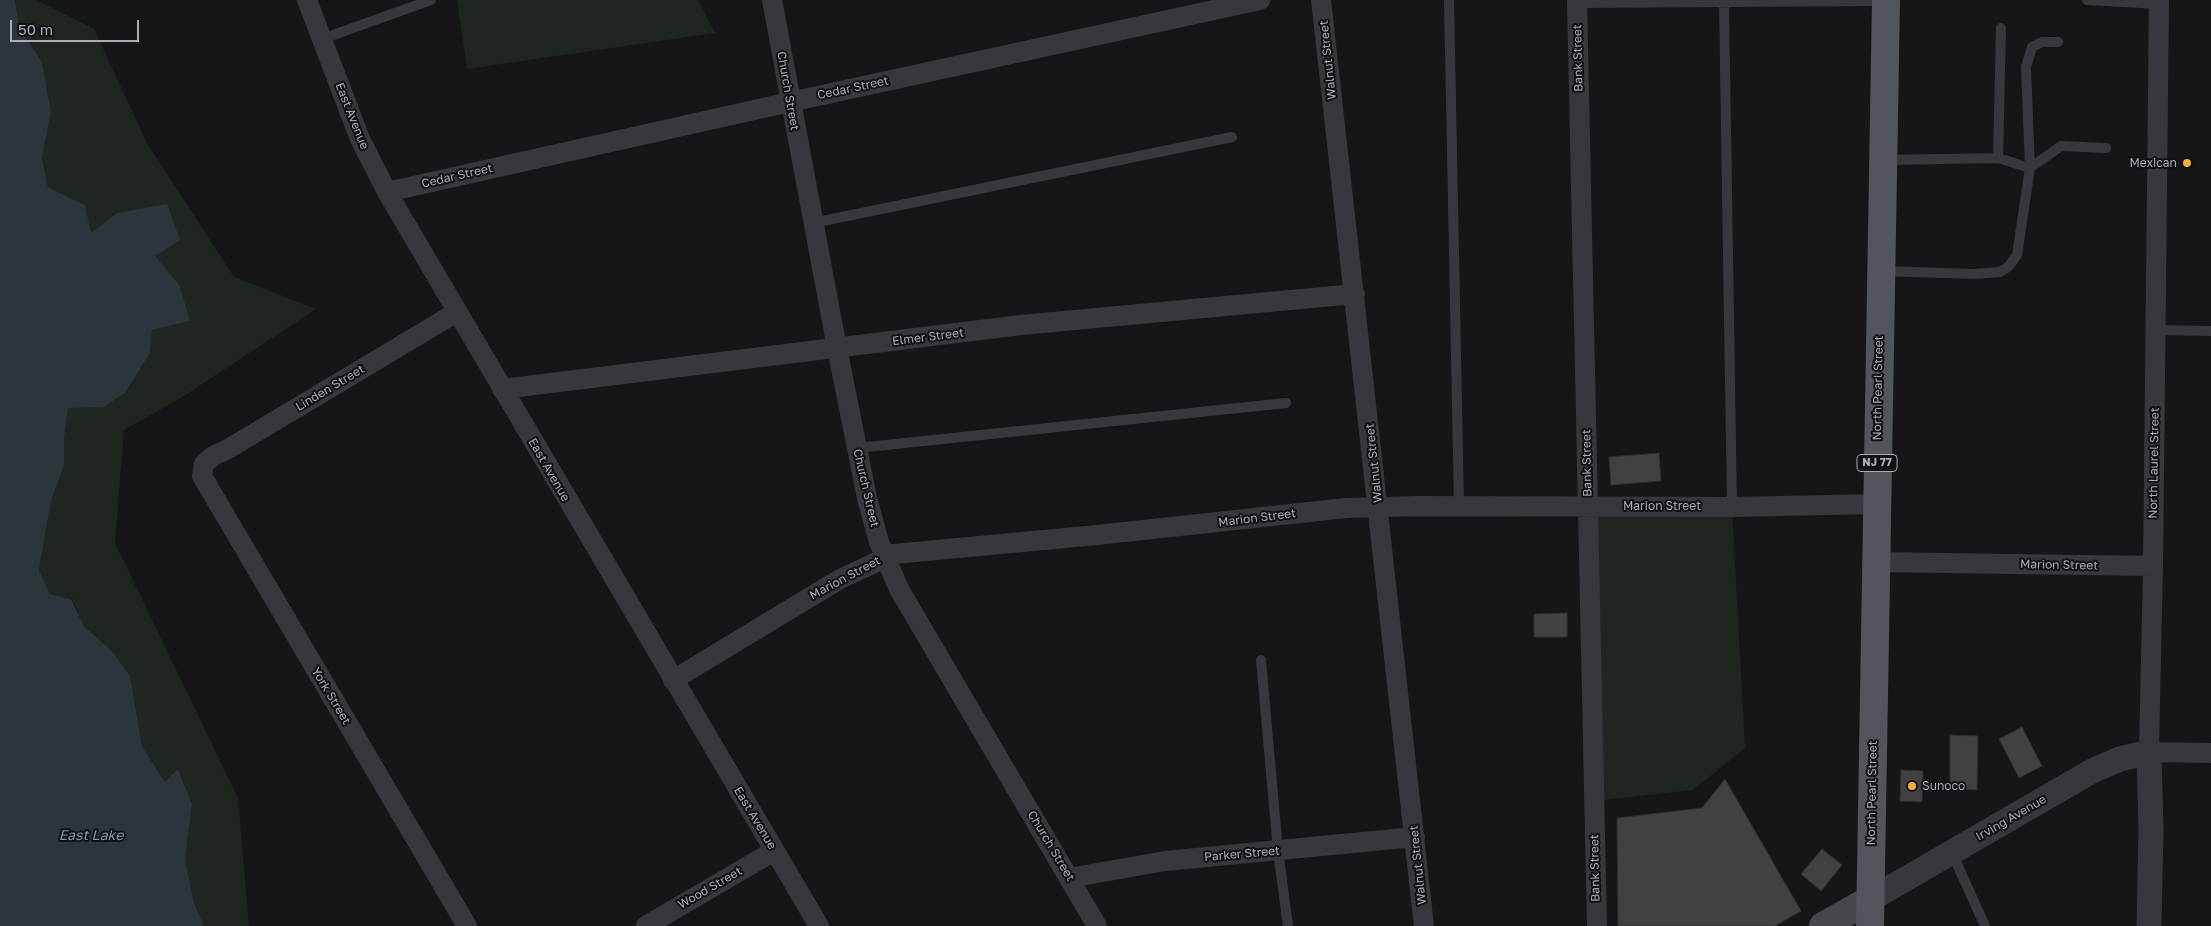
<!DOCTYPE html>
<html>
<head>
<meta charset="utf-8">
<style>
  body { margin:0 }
  #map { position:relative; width:2211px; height:926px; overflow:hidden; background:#161618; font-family:"Golos Text",sans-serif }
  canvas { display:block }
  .scale { position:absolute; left:10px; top:20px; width:129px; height:22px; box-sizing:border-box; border:2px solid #a8adb8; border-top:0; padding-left:6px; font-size:15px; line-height:18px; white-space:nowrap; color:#a8adb8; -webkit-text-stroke:4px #111113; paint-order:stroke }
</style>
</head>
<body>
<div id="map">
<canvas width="2211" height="926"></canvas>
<div class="scale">50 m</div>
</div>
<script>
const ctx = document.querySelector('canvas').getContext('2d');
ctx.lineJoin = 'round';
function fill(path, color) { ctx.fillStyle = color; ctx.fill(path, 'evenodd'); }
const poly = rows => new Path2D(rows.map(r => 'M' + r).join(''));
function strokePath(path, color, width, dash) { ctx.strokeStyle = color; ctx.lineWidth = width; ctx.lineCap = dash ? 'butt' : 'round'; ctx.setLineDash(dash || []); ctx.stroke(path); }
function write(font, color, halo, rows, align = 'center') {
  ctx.font = font + ' "Golos Text",sans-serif'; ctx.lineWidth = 4; ctx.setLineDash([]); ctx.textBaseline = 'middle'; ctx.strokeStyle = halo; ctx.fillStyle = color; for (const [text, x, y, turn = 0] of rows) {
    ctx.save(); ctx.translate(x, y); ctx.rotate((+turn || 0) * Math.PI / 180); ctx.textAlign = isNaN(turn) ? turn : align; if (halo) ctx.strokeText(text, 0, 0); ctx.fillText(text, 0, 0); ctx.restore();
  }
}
fill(poly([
  [15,0,37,0,94,29,147,143,234,277,316,309,184,396,124,430,115,543,238,798,249,926,204,926,194,902,185,860,192,804,178,769,166,783,142,746,130,676,113,652,84,626,72,599,50,594,39,570,51,501,64,466,64,439,68,407,104,407,125,393,150,353,152,330,190,321,180,286,117,213,90,234,85,205,48,187,42,158,51,112,42,62,19,26],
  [457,0,698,0,715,33,467,69],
  [1588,506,1732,507,1745,748,1693,790,1594,801]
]), '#1e261f');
fill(poly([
  [0,0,15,0,19,26,42,62,51,112,42,158,48,187,85,205,91,233,117,213,167,204,180,240,155,256,180,286,190,321,152,330,150,353,125,393,104,407,68,408,64,439,64,466,51,501,39,570,50,594,71,599,84,626,113,652,130,676,142,746,165,782,178,769,192,804,185,860,194,902,204,926,0,926]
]), '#2c353c');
const building = poly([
  [1659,453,1661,481,1611,485,1609,457,1659,453],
  [1567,613,1567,637,1534,637,1534,614,1567,613],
  [2022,727,2042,766,2019,778,1999,739,2022,727],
  [1950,735,1978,736,1977,790,1950,789,1950,735],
  [1901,770,1923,771,1922,802,1900,801,1901,770],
  [1725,779,1801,911,1775,926,1618,926,1617,818,1702,808,1725,779],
  [1822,849,1842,865,1821,891,1801,874,1822,849]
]);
fill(building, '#404145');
strokePath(building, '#303034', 1);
strokePath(poly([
  [1449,0,1459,506],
  [2087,0,2159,4],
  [1724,2,1732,507],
  [1577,3,1885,1],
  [322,39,431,0],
  [1884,160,1998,158,2001,28],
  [2030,168,2026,67,2032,47,2042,42,2058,42],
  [2030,168,2061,146,2106,148],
  [813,223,1232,137],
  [1882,271,1974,274,2000,272,2008,267,2017,255,2030,168,1998,158],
  [2155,330,2211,331],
  [857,448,1286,403],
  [1261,660,1278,851,1288,926],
  [1952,853,1985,926]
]), '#37383d', 10);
strokePath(poly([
  [307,0,360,139,387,192,819,926],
  [772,0,837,348,867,498,879,542,899,589,1097,926],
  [1321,0,1424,926],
  [1577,0,1597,926],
  [2159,0,2153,566,2149,752,2211,753],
  [387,192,790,102,1260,0],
  [457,312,228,449,213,456,204,464,202,476,467,926],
  [502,389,1021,325,1355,294],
  [1876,562,2153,566],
  [673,680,840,579,894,554,1097,535,1346,508,1416,506,1732,507,1877,504],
  [1069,878,1165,861,1415,837],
  [646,926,774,851]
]), '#37383d', 20);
strokePath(poly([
  [1871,899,2092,771,2120,759,2149,752,2151,829,2149,926]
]), '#37383d', 25);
strokePath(poly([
  [1823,926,1871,899]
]), '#45474d', 28);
strokePath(poly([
  [1870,926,1886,0]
]), '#53555c', 28);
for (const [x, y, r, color] of [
  [2187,163,5,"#f2b134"],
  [1912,786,5,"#f2b134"]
]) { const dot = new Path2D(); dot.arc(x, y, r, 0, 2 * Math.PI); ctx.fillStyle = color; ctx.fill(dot); strokePath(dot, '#111113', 2); }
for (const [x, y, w] of [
  [1877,463,40]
]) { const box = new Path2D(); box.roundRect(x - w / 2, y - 8.5, w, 17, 4); ctx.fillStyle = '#111113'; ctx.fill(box); strokePath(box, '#a8adb8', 1); }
write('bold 11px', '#a8adb8', null, [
  ["NJ 77",1877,463]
]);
write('12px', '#a8adb8', '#111113', [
  ["Bank Street",1578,58,-91],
  ["Walnut Street",1328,60,-96],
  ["Cedar Street",853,88,-12],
  ["Church Street",788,91,80],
  ["East Avenue",352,116,68],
  ["Cedar Street",457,176,-13],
  ["Elmer Street",928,337,-7],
  ["Linden Street",330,388,-31],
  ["North Pearl Street",1878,388,-89],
  ["Walnut Street",1374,463,-96],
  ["Bank Street",1587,463,-91],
  ["North Laurel Street",2154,463,-89],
  ["East Avenue",549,470,60],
  ["Church Street",866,488,77],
  ["Marion Street",1662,506],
  ["Marion Street",1257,518,-7],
  ["Marion Street",2059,565,1],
  ["Marion Street",845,578,-28],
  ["York Street",331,696,59],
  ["North Pearl Street",1872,793,-89],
  ["East Avenue",755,818,59],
  ["Irving Avenue",2011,818,-30],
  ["Church Street",1051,846,59],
  ["Parker Street",1242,854,-5],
  ["Walnut Street",1418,865,-96],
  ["Bank Street",1595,868,-91],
  ["Wood Street",710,888,-30]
]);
write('12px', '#a8adb8', '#111113', [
  ["Mexican",2177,163],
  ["Sunoco",1922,786,"left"]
], 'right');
write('italic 14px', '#7f9bb3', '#111113', [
  ["East Lake",91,836]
]);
</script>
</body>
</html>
